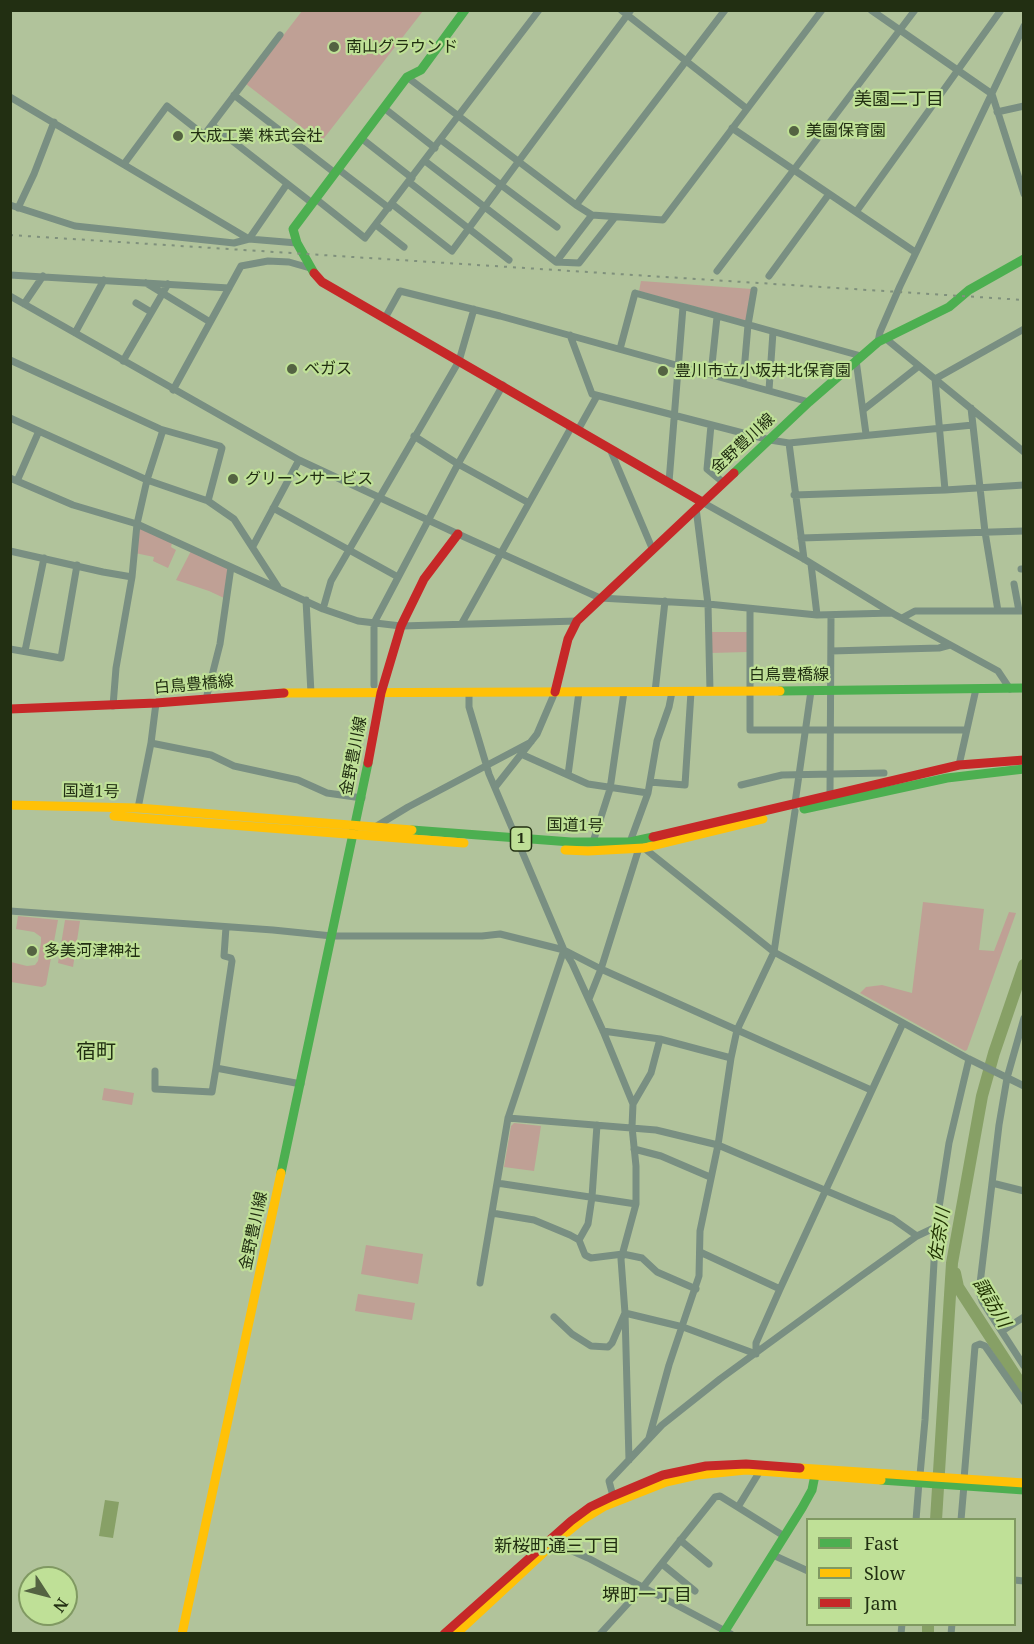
<!DOCTYPE html>
<html>
<head>
<meta charset="utf-8">
<style>
  body { margin:0 }
  #map { position:relative; width:1034px; height:1644px; overflow:hidden; background:#b1c39b; font-family:"Noto Serif",serif }
  canvas { display:block }
  .frame { position:absolute; inset:0; border:12px solid #222f12; pointer-events:none }
  .legend { position:absolute; left:806px; top:1518px; width:210px; height:108px; box-sizing:border-box; background:#bfe097; border:2px solid #809962; margin:0; padding:8px 10px; list-style:none; font-size:18px; color:#222f12 }
  .legend li { display:flex; align-items:center; gap:12px; height:30px }
  .legend b { width:30px; border:2px solid #809962 }
  .north { position:absolute; left:18px; top:1566px; width:60px; height:60px; box-sizing:border-box; background:#bfe097; border:2px solid #809962; border-radius:50%; rotate:126deg; font-size:16px; font-weight:700; line-height:24px; text-align:center; color:#222f12 }
  .north::after { content:''; display:block; margin:auto; width:21px; height:27px; background:#546342; clip-path:polygon(50% 0,100% 100%,50% 72%,0 100%) }
</style>
</head>
<body>
<div id="map">
<canvas width="1034" height="1644"></canvas>
<div class="frame"></div>
<ul class="legend">
<li><b style="height:8px;background:#4caf50"></b>Fast</li>
<li><b style="height:8px;background:#ffc107"></b>Slow</li>
<li><b style="height:8px;background:#c62828"></b>Jam</li>
</ul>
<div class="north">N</div>
</div>
<script>
const ctx = document.querySelector('canvas').getContext('2d');
ctx.lineJoin = 'round';
function fill(path, color) { ctx.fillStyle = color; ctx.fill(path, 'evenodd'); }
const poly = rows => new Path2D(rows.map(r => 'M' + r).join(''));
function strokePath(path, color, width, dash) { ctx.strokeStyle = color; ctx.lineWidth = width; ctx.lineCap = dash ? 'butt' : 'round'; ctx.setLineDash(dash || []); ctx.stroke(path); }
function write(font, color, halo, rows, align = 'center') {
  ctx.font = font + ' "Noto Serif","Noto Sans JP",serif'; ctx.lineWidth = 4.5; ctx.setLineDash([]); ctx.textBaseline = 'middle'; ctx.strokeStyle = halo; ctx.fillStyle = color; for (const [text, x, y, turn = 0] of rows) {
    ctx.save(); ctx.translate(x, y); ctx.rotate((+turn || 0) * Math.PI / 180); ctx.textAlign = isNaN(turn) ? turn : align; if (halo) ctx.strokeText(text, 0, 0); ctx.fillText(text, 0, 0); ctx.restore();
  }
}
fill(poly([
  [302,11,423,11,321,142,246,84],
  [641,281,752,289,747,321,639,291],
  [141,528,172,543,171,547,176,550,168,568,153,561,154,557,135,553,139,529],
  [191,551,227,568,229,570,224,598,209,591,176,580],
  [710,632,747,632,747,652,711,653],
  [923,902,984,909,979,950,994,951,1009,912,1016,913,967,1050,965,1051,860,993,866,987,882,985,912,993],
  [18,916,58,920,46,985,42,987,11,982,11,962,27,966,35,965,38,961,41,942,41,937,34,932,16,929],
  [65,920,80,921,73,967,58,963],
  [104,1088,134,1093,132,1105,102,1100],
  [514,1123,541,1126,534,1171,504,1167,511,1126],
  [366,1245,423,1254,418,1284,361,1274],
  [358,1294,415,1303,412,1320,355,1311]
]), '#bfa095');
fill(poly([
  [105,1500,119,1502,113,1538,99,1536]
]), '#87a066');
strokePath(poly([
  [955,1273,958,1287,1024,1389],
  [936,1520,952,1263,982,1096,994,1053,1024,965],
  [928,1634,928,1624]
]), '#87a066', 12);
strokePath(poly([
  [621,10,746,108],
  [871,10,992,94,1024,194],
  [407,77,576,205,592,215,663,220,822,10],
  [234,95,335,173],
  [10,97,249,239],
  [384,108,435,148],
  [997,112,1024,106],
  [212,125,312,203],
  [732,128,915,252],
  [361,138,412,178],
  [441,140,557,227],
  [425,161,556,262,579,263,615,217],
  [124,164,167,106,204,135,280,35],
  [338,169,389,208],
  [409,182,509,260],
  [316,199,365,238,539,10],
  [392,204,452,251,631,10],
  [10,205,75,226,234,243,249,239,297,243],
  [576,205,725,10],
  [18,208,34,174,54,122],
  [856,212,1001,10],
  [376,225,404,247],
  [249,239,287,184],
  [556,262,592,215],
  [717,271,915,10],
  [10,275,229,288],
  [769,276,829,194],
  [146,283,210,322],
  [10,296,299,460,458,534,600,598,708,604,817,615,892,613],
  [136,303,151,312],
  [24,304,43,276],
  [385,318,400,291,500,316,809,402],
  [75,333,104,280],
  [570,335,592,394,770,440,789,443,973,425],
  [885,338,1024,452],
  [878,342,880,332,900,286,1024,26],
  [620,349,635,293,861,356],
  [10,360,160,429,220,446,222,448,208,501],
  [856,360,866,434],
  [123,361,168,284],
  [711,374,717,317],
  [743,383,748,325,754,290],
  [173,390,241,266,268,261,289,262,310,268],
  [769,390,773,332],
  [971,408,985,532,998,611],
  [863,410,919,366],
  [10,418,147,480,208,501,234,519,278,587],
  [711,425,707,469,724,483],
  [578,430,597,396],
  [414,436,458,464,529,503],
  [789,443,804,559],
  [610,449,652,548],
  [10,478,73,505,137,524,323,609,358,621,401,626,577,621],
  [17,481,39,431],
  [669,482,683,307],
  [945,490,1024,485],
  [794,495,945,490,935,379,1024,329],
  [702,502,804,559,892,613,998,671,1010,689],
  [273,508,398,577],
  [696,508,708,604,710,691],
  [801,538,1024,531],
  [253,546,299,460],
  [10,551,103,572,132,577],
  [811,564,817,615],
  [1021,569,1024,569],
  [1014,584,1019,611],
  [306,600,311,693],
  [323,609,331,581,459,361,474,309],
  [750,609,750,730,966,730],
  [902,618,915,611,1024,611],
  [462,623,572,426],
  [10,649,61,658,77,565],
  [25,651,44,558],
  [831,651,939,648,950,645],
  [374,685,374,623,458,464,503,385],
  [655,692,665,601],
  [469,693,469,707,489,774,564,950,572,963,603,1031,633,1104,632,1127,636,1166,636,1204,621,1259,625,1313,629,1460],
  [206,699,220,644,231,567],
  [113,706,116,668,132,577,137,524,147,480,163,430],
  [151,743,211,755,234,766,298,780,327,793,362,798],
  [521,754,588,784,648,793],
  [959,765,976,689],
  [568,775,579,692],
  [650,782,685,785,691,692],
  [741,785,782,775,884,773],
  [496,786,537,734,555,692],
  [830,795,831,616],
  [795,803,811,691],
  [138,808,151,743,156,703],
  [375,827,408,807,531,742],
  [593,842,610,789,624,692],
  [630,842,648,793,657,741,669,707,672,692],
  [644,848,774,952,969,1059,1024,1086],
  [10,911,273,930,332,936,482,936,500,934,564,950,601,969,871,1090],
  [589,999,601,969,639,848],
  [1024,1018,1007,1078,999,1125,979,1292,982,1301,1024,1366],
  [603,1031,660,1039,731,1058],
  [216,1068,232,961,231,958,224,956,226,927],
  [155,1071,155,1089,212,1092,216,1068,301,1084],
  [633,1104,651,1073,660,1039],
  [508,1118,656,1130,718,1145,893,1219,917,1236],
  [634,1149,661,1156,710,1177],
  [497,1183,636,1204],
  [992,1183,1024,1191],
  [492,1213,534,1220,570,1235,579,1240,585,1255,591,1258,623,1254,642,1258,657,1272,696,1289],
  [579,1240,588,1224,592,1197,597,1125],
  [700,1252,780,1289],
  [480,1283,508,1118,564,950],
  [554,1317,572,1334,591,1346,608,1347,612,1343,625,1313,683,1327,756,1354],
  [1002,1331,1024,1317],
  [756,1354,756,1343,780,1289,903,1023],
  [649,1438,669,1365,699,1276,700,1231,718,1145,731,1058,737,1030,774,952,795,811],
  [920,1475,925,1420,936,1227,949,1143,969,1059],
  [964,1479,975,1346,980,1344,985,1346,1024,1402],
  [613,1496,609,1481,662,1425,720,1379,861,1276,917,1236,936,1227],
  [738,1507,760,1471],
  [916,1520,919,1482],
  [961,1520,964,1485],
  [680,1540,709,1564],
  [554,1543,588,1558,731,1634],
  [773,1555,808,1571],
  [662,1564,695,1591],
  [1014,1580,1024,1581],
  [600,1634,643,1587,715,1497,720,1496,784,1536],
  [901,1634,902,1624],
  [951,1634,952,1624]
]), '#798f82', 7);
strokePath(poly([
  [314,273,297,243,293,229,407,77,421,70,465,10],
  [734,473,809,402,878,342,949,307,969,290,1024,259],
  [780,691,1024,688],
  [804,809,947,778,1024,769],
  [412,830,571,842,630,842,653,837],
  [281,1173,368,763],
  [881,1480,1024,1490],
  [723,1634,802,1508,812,1490,816,1470]
]), '#4caf50', 9);
strokePath(poly([
  [284,693,780,691],
  [10,805,138,808,412,830],
  [114,816,464,843],
  [565,850,588,851,644,848,763,819],
  [800,1468,1024,1483],
  [182,1634,281,1173],
  [456,1634,554,1543,582,1520,605,1506,666,1482,697,1475,746,1470,881,1480]
]), '#ffc107', 9);
strokePath(poly([
  [314,273,322,282,702,502],
  [555,692,568,639,577,621,734,473],
  [10,709,156,703,284,693],
  [368,763,381,693,401,626,424,579,458,534],
  [653,837,959,765,1024,760],
  [444,1634,571,1521,590,1507,613,1496,663,1475,706,1466,746,1464,800,1468]
]), '#c62828', 9);
strokePath(poly([
  [10,235,1024,300]
]), '#7f907c', 2, [3, 6]);
for (const [x, y, r, color] of [
  [334,47,6,"#546342"],
  [794,131,6,"#546342"],
  [178,136,6,"#546342"],
  [292,369,6,"#546342"],
  [663,371,6,"#546342"],
  [233,479,6,"#546342"],
  [32,951,6,"#546342"]
]) { const dot = new Path2D(); dot.arc(x, y, r, 0, 2 * Math.PI); ctx.fillStyle = color; ctx.fill(dot); strokePath(dot, '#bfe097', 2); }
for (const [x, y, w] of [
  [521,839,21]
]) { const box = new Path2D(); box.roundRect(x - w / 2, y - 12, w, 24, 4.5); ctx.fillStyle = '#bfe097'; ctx.fill(box); strokePath(box, '#222f12', 1.5); }
write('bold 15px', '#222f12', null, [
  ["1",521,839]
]);
write('16px', '#222f12', '#bfe097', [
  ["南山グラウンド",346,47],
  ["美園保育園",806,131],
  ["大成工業 株式会社",190,136],
  ["ベガス",304,369],
  ["豊川市立小坂井北保育園",675,371],
  ["グリーンサービス",245,479],
  ["多美河津神社",44,951]
], 'left');
write('16px', '#222f12', '#bfe097', [
  ["金野豊川線",743,444,-43],
  ["白鳥豊橋線",789,675],
  ["白鳥豊橋線",194,685,-5],
  ["金野豊川線",354,756,-79],
  ["国道1号",91,792,1],
  ["国道1号",575,826,1],
  ["金野豊川線",254,1231,-78]
]);
write('18px', '#222f12', '#bfe097', [
  ["美園二丁目",899,100],
  ["新桜町通三丁目",557,1547],
  ["堺町一丁目",647,1596]
]);
write('italic 18px', '#1f3100', '#bfe097', [
  ["佐奈川",940,1235,-81],
  ["諏訪川",991,1303,59]
]);
write('20px', '#222f12', '#bfe097', [
  ["宿町",96,1052]
]);
</script>
</body>
</html>
